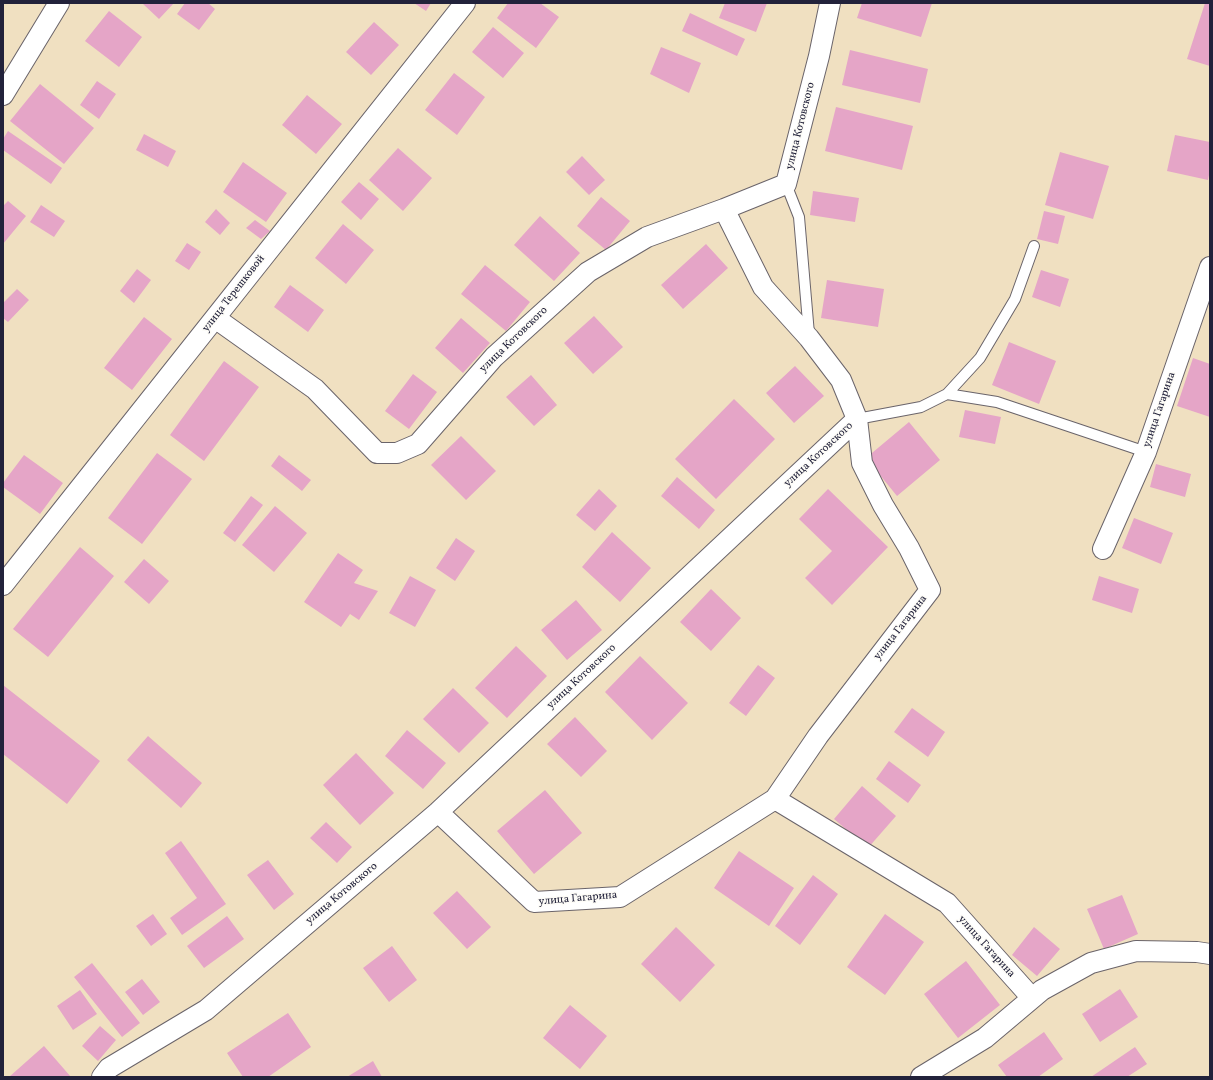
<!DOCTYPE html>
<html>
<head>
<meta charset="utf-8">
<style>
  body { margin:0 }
  #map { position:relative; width:1213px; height:1080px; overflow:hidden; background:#f0e0c1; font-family:Vollkorn,serif }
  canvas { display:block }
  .frame { position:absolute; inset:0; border:4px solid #22223b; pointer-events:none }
</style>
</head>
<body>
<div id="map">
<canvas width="1213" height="1080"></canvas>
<div class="frame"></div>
</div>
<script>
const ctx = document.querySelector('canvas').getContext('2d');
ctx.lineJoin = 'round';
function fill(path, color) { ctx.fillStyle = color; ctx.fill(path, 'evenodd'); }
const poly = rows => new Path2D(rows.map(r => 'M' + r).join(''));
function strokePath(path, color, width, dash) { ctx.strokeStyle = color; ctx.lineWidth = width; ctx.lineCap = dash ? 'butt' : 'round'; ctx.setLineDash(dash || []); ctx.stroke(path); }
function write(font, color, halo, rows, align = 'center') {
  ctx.font = font + ' Vollkorn,serif'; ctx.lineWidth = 3; ctx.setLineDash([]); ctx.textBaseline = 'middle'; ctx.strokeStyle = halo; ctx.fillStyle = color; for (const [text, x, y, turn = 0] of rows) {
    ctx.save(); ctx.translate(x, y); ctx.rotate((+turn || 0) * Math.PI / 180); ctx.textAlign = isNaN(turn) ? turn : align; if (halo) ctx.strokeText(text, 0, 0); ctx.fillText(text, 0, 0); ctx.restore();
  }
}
fill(poly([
  [142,3,174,3,159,19],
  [185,3,208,3,215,9,199,30,177,14],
  [414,3,431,3,426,11],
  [508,3,540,3,559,17,536,48,497,18],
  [725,3,767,3,756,32,719,18],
  [862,3,932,3,921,37,857,18],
  [1205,3,1210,3,1210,66,1187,59],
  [109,11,142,37,119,67,85,41],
  [690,13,745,39,737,56,682,31],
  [374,22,399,45,371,75,346,52],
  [493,27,524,53,503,78,472,52],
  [661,47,701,63,689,93,650,74],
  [850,50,928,69,920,103,842,85],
  [454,73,485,97,457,135,425,110],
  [97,81,116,94,99,119,80,105],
  [40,84,94,128,64,164,10,121],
  [307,95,342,124,316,154,282,125],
  [836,107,913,126,902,170,825,151],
  [8,131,62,168,51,184,3,150,3,139],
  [144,134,176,151,168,167,136,150],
  [1175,135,1210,142,1210,170,1208,180,1167,171],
  [398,148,432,178,403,211,369,180],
  [1060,152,1109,166,1093,219,1045,205],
  [582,156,605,180,589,195,566,172],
  [243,162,287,193,266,222,223,192],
  [359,182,379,199,361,220,341,202],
  [813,191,859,198,855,222,810,215],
  [601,197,630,221,606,250,577,226],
  [8,201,26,216,3,244,3,206],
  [41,205,65,221,54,237,30,222],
  [216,209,230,223,220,235,205,222],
  [1044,211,1065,216,1058,244,1037,239],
  [540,216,580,253,554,281,514,245],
  [255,220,270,231,261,239,246,228],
  [343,224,374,250,346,284,315,258],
  [187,243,201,252,189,270,175,261],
  [706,244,728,268,683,309,661,285],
  [485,265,530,302,506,331,461,294],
  [137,269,151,280,134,303,120,291],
  [1041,270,1069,279,1060,307,1032,297],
  [827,280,884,289,878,327,821,318],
  [290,285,324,310,308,332,274,307],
  [17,289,29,300,8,322,3,318,3,303],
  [594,316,623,347,593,374,564,343],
  [144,317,172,339,132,390,104,368],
  [461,318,490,343,463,373,435,348],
  [1009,342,1056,361,1039,404,992,385],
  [1193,358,1210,364,1210,417,1177,406],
  [224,361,259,387,204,461,170,435],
  [795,366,824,396,794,423,766,393],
  [413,374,437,392,409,429,385,411],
  [531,375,557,405,534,426,506,397],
  [734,399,775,439,716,499,675,459],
  [965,410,1001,417,995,444,959,437],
  [909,422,940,460,897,496,866,458],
  [461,436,496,471,466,500,431,465],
  [157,453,192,479,142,544,108,518],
  [24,455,63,483,40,514,3,487,3,483],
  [279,455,311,480,302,491,271,466],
  [1156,464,1191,474,1185,497,1150,487],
  [677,477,715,510,699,529,661,496],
  [599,489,617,506,595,531,576,515],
  [828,489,888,547,832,605,805,578,832,551,799,519],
  [251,496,263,505,235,542,223,533],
  [275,506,307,533,274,572,242,545],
  [1134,518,1173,533,1161,564,1122,548],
  [612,532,651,568,620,602,582,567],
  [456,538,475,551,455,581,436,568],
  [80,547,114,576,48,657,13,629],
  [338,553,363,570,354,583,378,591,359,620,350,614,341,627,304,602],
  [144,559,169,581,149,604,124,582],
  [410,576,436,590,415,627,389,613],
  [1099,576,1139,589,1132,613,1092,600],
  [711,589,741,618,711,651,680,622],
  [576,600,602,630,567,660,541,630],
  [516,646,547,676,507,718,475,688],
  [640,656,688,703,652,740,605,692],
  [758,665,775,678,746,716,729,703],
  [3,685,100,761,67,804,3,754],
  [453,688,489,723,459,753,423,719],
  [912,708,945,732,928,757,894,732],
  [575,717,607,751,581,777,547,744],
  [407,730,446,763,423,789,385,756],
  [148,736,202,783,181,808,127,760],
  [356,753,394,793,360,825,323,785],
  [889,761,921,785,908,803,876,779],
  [862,786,896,816,868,848,834,819],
  [545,790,582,833,534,874,497,831],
  [326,822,352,847,337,863,310,838],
  [181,841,226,904,182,935,170,918,197,898,165,853],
  [739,851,794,888,769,926,714,888],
  [268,860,294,894,274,910,247,875],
  [813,875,838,894,800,945,775,926],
  [457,891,491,927,467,949,433,913],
  [1122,895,1138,934,1104,949,1087,909],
  [153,914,167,934,151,946,136,926],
  [885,914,924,942,885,995,847,967],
  [227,916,244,939,204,968,187,946],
  [676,927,715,965,680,1002,641,964],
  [1034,927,1060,949,1037,976,1012,955],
  [392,946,417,980,389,1002,363,968],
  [966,961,1000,1005,958,1038,924,994],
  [92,963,140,1023,122,1037,74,977],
  [142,979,160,1002,143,1015,125,992],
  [1120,989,1138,1017,1100,1042,1082,1014],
  [80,990,97,1014,73,1030,57,1006],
  [570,1005,607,1036,580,1069,543,1038],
  [288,1013,311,1047,268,1077,243,1077,227,1053],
  [100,1026,116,1040,98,1061,82,1046],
  [1044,1032,1063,1059,1038,1077,1007,1077,998,1065],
  [44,1046,71,1077,9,1077],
  [1135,1047,1147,1064,1127,1077,1091,1077],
  [373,1061,382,1077,347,1077]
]), '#e5a5c7');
const lane = poly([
  [786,184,799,217,809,334],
  [947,394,997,402,1146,452],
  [857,419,921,407,947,394,980,358,1015,299,1034,246]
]);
const street = poly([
  [3,95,59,3],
  [724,209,763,287,809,338,841,380,857,419,862,463,883,505,909,548,930,590,818,736,775,799],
  [215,318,315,389,377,453,397,453,418,444,494,357,588,272,647,237,724,209,786,184,819,56,830,3],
  [1103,549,1146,452,1210,267],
  [3,585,465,3],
  [438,812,534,902,620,897,775,799,947,903,1032,998],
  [102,1077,109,1068,206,1010,438,812,857,419],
  [921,1077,985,1038,1042,990,1091,963,1136,951,1197,952,1210,954]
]);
strokePath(lane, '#6a646a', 12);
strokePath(street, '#6a646a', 22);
strokePath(lane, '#fff', 10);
strokePath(street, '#fff', 20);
write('11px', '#22223b', '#fdfcf7', [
  ["улица Котовского",801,126,-76],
  ["улица Терешковой",234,294,-52],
  ["улица Котовского",514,340,-44],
  ["улица Гагарина",1160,410,-71],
  ["улица Котовского",819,455,-43],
  ["улица Гагарина",901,628,-52],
  ["улица Котовского",582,677,-43],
  ["улица Котовского",342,894,-40],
  ["улица Гагарина",578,899,-5],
  ["улица Гагарина",986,947,48]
]);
</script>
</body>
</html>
